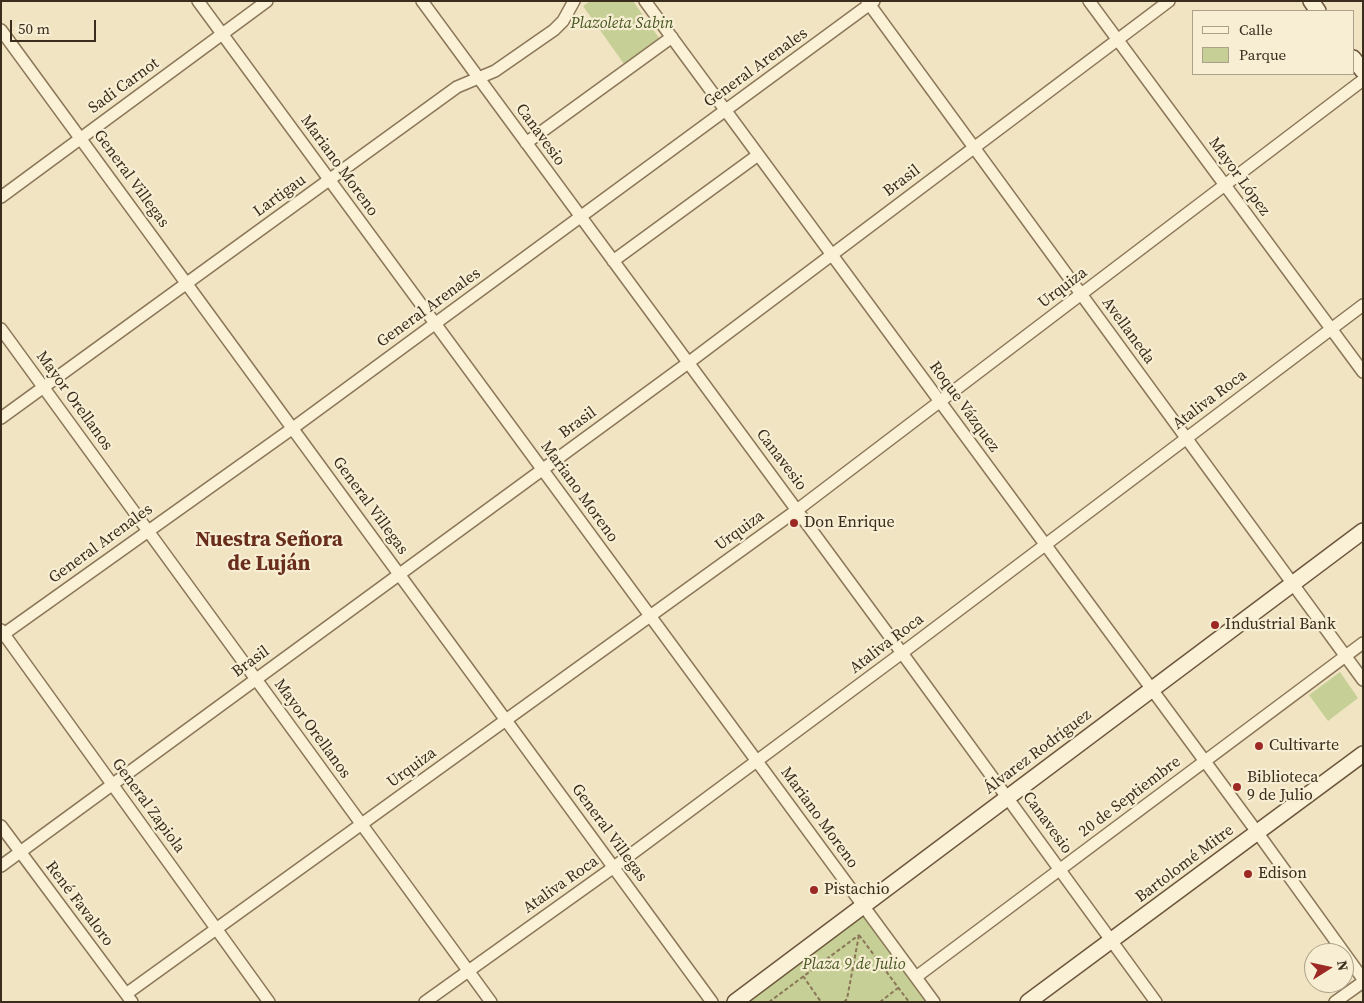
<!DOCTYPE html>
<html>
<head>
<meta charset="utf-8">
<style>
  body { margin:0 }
  #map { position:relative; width:1364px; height:1003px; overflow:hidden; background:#f0e4c2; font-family:"Source Serif 4",serif }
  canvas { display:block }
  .frame { position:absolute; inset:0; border:2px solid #3a2d1d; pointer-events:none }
  .legend { position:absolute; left:1192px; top:10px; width:162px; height:65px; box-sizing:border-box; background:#f7eed3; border:1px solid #aba18a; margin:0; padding:6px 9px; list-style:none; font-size:15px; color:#3a2d1d }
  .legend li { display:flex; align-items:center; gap:10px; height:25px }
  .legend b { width:25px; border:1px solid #aba18a }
  .north { position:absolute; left:1304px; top:943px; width:50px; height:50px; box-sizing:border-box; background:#f7eed3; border:1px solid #aba18a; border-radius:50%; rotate:80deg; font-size:14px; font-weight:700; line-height:20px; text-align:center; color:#3a2d1d }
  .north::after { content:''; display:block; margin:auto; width:18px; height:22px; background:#9d2925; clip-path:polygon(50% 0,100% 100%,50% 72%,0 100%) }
  .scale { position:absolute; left:10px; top:20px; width:86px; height:22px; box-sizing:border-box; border:2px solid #3a2d1d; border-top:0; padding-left:6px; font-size:15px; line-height:18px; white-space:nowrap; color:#3a2d1d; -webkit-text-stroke:4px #f7eed3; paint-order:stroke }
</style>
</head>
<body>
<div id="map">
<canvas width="1364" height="1003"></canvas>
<div class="frame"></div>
<ul class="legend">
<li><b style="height:6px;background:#faf1d6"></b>Calle</li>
<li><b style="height:14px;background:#c6cf96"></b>Parque</li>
</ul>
<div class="north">N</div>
<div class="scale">50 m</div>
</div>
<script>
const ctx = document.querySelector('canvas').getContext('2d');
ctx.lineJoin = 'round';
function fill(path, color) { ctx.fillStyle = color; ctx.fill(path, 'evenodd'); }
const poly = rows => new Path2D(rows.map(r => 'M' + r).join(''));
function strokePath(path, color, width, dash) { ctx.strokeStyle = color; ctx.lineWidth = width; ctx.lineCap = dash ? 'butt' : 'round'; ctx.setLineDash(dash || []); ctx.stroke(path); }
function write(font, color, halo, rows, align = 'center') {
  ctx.font = font + ' "Source Serif 4",serif'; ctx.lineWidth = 4.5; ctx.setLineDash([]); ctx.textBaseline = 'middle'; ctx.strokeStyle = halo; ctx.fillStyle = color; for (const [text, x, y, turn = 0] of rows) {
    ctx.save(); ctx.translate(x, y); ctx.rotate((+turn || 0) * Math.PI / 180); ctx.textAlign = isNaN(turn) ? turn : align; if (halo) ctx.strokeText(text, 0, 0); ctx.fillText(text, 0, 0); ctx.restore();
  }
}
fill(poly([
  [590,1,633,1,659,38,624,64,583,6],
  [1340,672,1358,698,1328,721,1309,695],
  [862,914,927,1002,744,1002]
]), '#c6cf96');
const minor = poly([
  [198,1,934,1002],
  [422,1,902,653,1156,1002],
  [645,1,1257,832,1363,979],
  [867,1,1363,680],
  [1089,1,1363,372],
  [1,30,712,1002],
  [526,143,672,37],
  [1,197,267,1],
  [613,261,758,155],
  [1,329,491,1002],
  [1,418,457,87,495,71,554,30,563,21,574,1],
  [1,630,269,1002],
  [1,636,293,428,874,1],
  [1,826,132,1002],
  [1,866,688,363,1169,1],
  [916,977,1363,643],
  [126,994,797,510,1363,80],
  [425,1002,614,867,902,653,1363,305],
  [1335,1002,1363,982]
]);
const secondary = poly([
  [1311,1,1318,11],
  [1353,58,1363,71],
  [735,1002,1363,531],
  [1028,1002,1363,754]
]);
strokePath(minor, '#8b7658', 14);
strokePath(secondary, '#6d563c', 18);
strokePath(poly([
  [859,935,909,1002],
  [803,976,821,1002],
  [769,1002,859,935],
  [844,1002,847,999,859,935],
  [880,1002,898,988]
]), '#8b7658', 2, [4, 2.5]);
strokePath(minor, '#faf1d6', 11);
strokePath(secondary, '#faf1d6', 15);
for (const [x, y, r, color] of [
  [794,523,5,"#9d2925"],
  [1215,625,5,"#9d2925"],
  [1259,746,5,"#9d2925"],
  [1237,787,5,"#9d2925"],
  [1248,874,5,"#9d2925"],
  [814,890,5,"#9d2925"]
]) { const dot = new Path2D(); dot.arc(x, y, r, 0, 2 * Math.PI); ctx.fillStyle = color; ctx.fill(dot); strokePath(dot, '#f7eed3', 2); }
write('italic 16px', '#485823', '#f7eed3', [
  ["Plazoleta Sabin",622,24],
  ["Plaza 9 de Julio",854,965]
]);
write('16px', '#3a2d1d', '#f7eed3', [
  ["General Arenales",756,68,-36],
  ["Sadi Carnot",124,86,-36],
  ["Canavesio",540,135,54],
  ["Mariano Moreno",339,166,54],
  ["Mayor López",1239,177,54],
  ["General Villegas",131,179,54],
  ["Brasil",902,181,-37],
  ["Lartigau",280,196,-36],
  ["Urquiza",1063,288,-37],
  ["General Arenales",429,308,-36],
  ["Avellaneda",1128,331,54],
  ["Ataliva Roca",1210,400,-37],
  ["Mayor Orellanos",74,401,54],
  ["Roque Vázquez",964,407,54],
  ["Brasil",578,423,-36],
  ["Canavesio",781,460,53],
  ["Mariano Moreno",579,492,54],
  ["General Villegas",370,506,54],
  ["Urquiza",740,531,-36],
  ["General Arenales",101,544,-36],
  ["Ataliva Roca",887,644,-37],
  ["Brasil",251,662,-36],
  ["Mayor Orellanos",312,729,54],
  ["Álvarez Rodríguez",1038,752,-37],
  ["Urquiza",412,768,-36],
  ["20 de Septiembre",1130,797,-37],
  ["General Zapiola",148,806,54],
  ["Mariano Moreno",819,818,54],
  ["Canavesio",1047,823,54],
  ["General Villegas",609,833,54],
  ["Bartolomé Mitre",1185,864,-37],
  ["Ataliva Roca",561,885,-35],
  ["René Favaloro",79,904,53]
]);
write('16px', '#3a2d1d', '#f7eed3', [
  ["Don Enrique",804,523],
  ["Industrial Bank",1225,625],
  ["Cultivarte",1269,746],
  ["Biblioteca",1247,778],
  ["9 de Julio",1247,796],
  ["Edison",1258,874],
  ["Pistachio",824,890]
], 'left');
write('bold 21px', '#692e1b', '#f7eed3', [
  ["Nuestra Señora",269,541],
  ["de Luján",269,565]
]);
</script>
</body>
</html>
